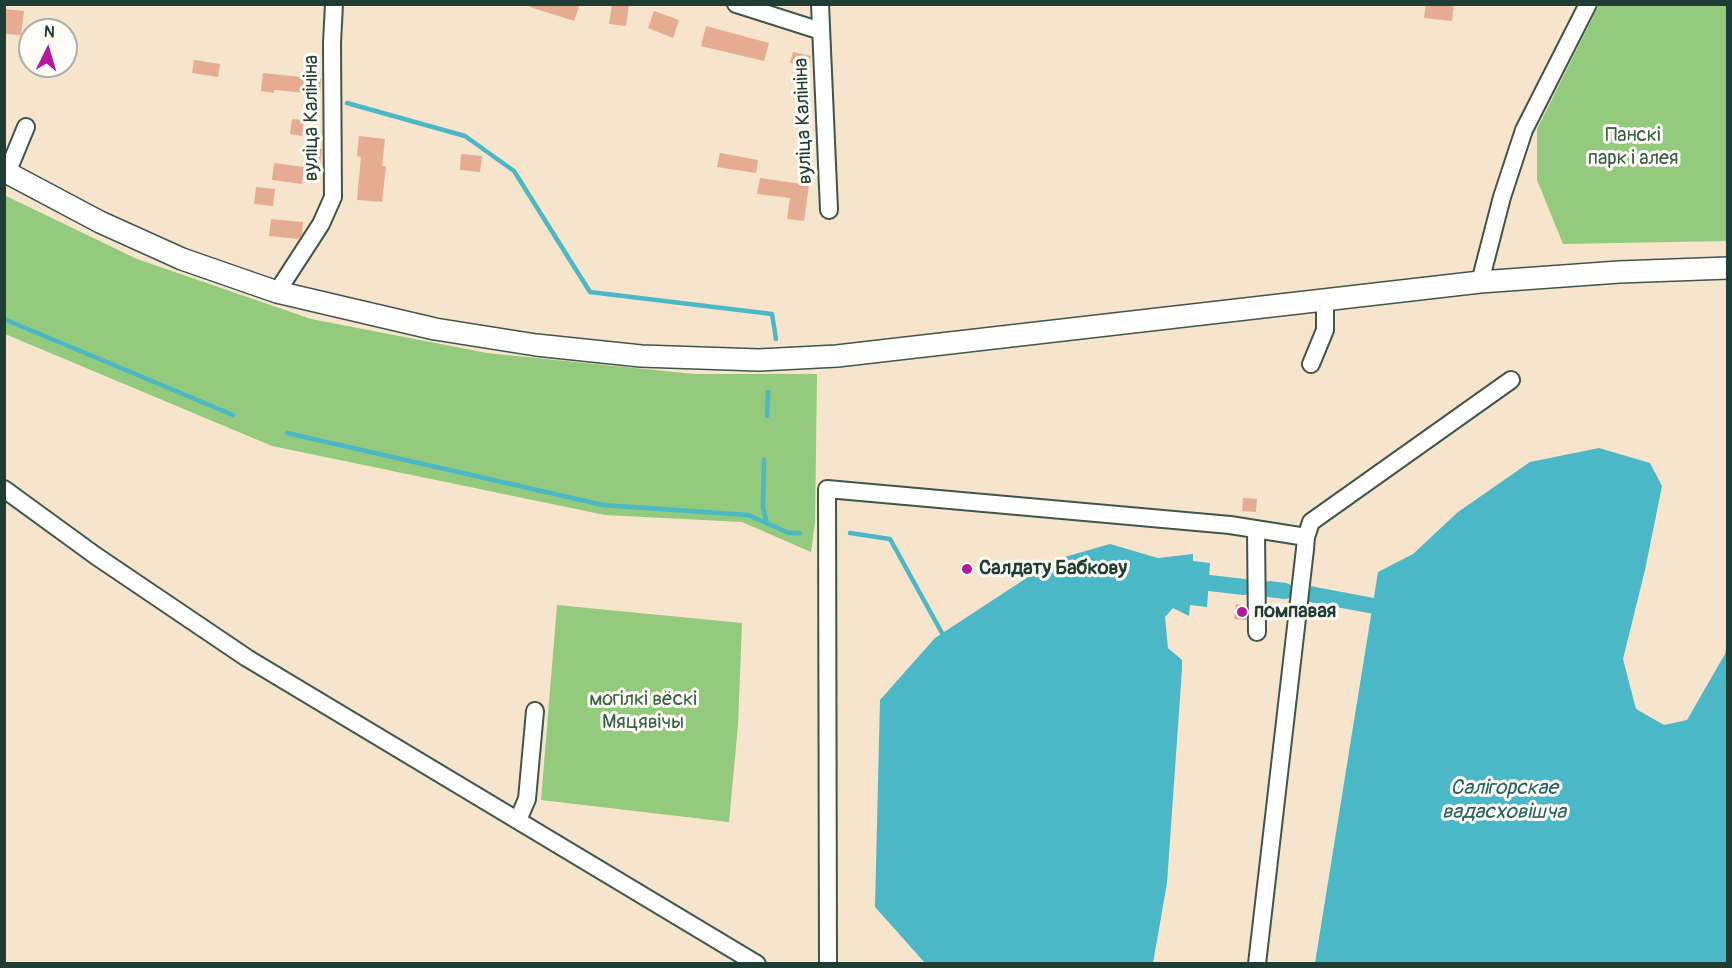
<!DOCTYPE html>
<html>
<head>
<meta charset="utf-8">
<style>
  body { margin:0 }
  #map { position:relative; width:1732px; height:968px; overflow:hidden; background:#f6e4cd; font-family:Pangolin,sans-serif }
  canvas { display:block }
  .frame { position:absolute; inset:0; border:6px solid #1f3d34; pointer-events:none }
  .north { position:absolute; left:18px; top:18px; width:60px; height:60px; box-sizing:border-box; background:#fdfcf7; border:2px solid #a4b0a9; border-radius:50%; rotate:5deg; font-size:16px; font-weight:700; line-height:24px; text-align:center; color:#1f3d34 }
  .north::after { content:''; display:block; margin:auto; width:21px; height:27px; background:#b5179e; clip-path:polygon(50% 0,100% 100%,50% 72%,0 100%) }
</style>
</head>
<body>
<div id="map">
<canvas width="1732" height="968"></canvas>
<div class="frame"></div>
<div class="north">N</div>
</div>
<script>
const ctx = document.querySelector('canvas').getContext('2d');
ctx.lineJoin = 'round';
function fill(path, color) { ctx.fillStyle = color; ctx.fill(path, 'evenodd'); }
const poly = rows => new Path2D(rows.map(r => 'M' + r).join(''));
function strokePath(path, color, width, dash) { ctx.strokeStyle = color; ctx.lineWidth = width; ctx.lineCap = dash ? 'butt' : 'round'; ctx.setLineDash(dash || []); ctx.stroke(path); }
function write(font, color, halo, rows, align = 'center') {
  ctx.font = font + ' Pangolin,sans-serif'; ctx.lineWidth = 6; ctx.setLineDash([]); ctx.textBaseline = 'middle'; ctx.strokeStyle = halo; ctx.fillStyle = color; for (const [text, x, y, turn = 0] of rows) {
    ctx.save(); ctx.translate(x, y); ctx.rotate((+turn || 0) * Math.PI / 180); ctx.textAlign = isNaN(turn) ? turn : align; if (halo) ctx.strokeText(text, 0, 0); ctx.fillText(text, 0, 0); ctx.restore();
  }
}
fill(poly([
  [1599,5,1727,5,1727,241,1563,244,1537,180,1537,129],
  [4,195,137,259,311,319,487,353,694,374,817,374,815,523,811,552,742,522,605,515,272,446,5,334],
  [557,605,742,623,738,725,729,822,541,800]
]), '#94ca7b');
fill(poly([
  [1599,448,1650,463,1662,486,1645,570,1623,659,1636,709,1664,725,1687,720,1725,654,1727,645,1727,963,1315,963,1378,572,1413,554,1458,512,1530,462],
  [1110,544,1158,558,1193,554,1193,561,1210,563,1207,607,1190,605,1189,616,1173,608,1165,617,1168,648,1182,660,1182,669,1167,883,1153,963,925,963,875,907,880,700,935,638,1054,560]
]), '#4bb8c7');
strokePath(poly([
  [347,103,465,136,514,171,590,292,772,314,776,339],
  [4,319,233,415],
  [767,416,768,392],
  [287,433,603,505,748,515,789,533,800,533],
  [764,460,763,508,767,523],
  [850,533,890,539,942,633]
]), '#4bb8c7', 4.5);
strokePath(poly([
  [1209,583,1244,587],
  [1269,589,1285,591],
  [1310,594,1395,610]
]), '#4bb8c7', 16);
fill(poly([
  [531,4,580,4,574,21,530,7],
  [612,4,629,4,626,26,609,24],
  [1426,4,1454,4,1452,21,1424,18],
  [4,9,24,11,21,35,4,34],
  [654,11,679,20,673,38,648,28],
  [706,26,769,43,764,61,701,46],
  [793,52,811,56,808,68,790,63],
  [194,60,220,64,218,77,192,73],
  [263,73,321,79,320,94,274,90,274,93,261,91],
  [292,119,304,120,302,136,290,134],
  [359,136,385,139,382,166,386,166,382,202,357,200,361,157,357,156],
  [310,147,322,149,320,166,308,164],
  [720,153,758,160,756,173,717,167],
  [461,154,482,156,480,172,460,170],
  [274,163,304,167,302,184,272,180],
  [760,178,809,185,804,221,787,219,790,198,757,194],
  [256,187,275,189,273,206,254,204],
  [271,219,303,222,302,234,299,239,269,236],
  [1243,498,1257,499,1256,512,1242,511],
  [1236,604,1246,606,1246,620,1234,619]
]), '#e6ac92');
const minor = poly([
  [736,4,821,31],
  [820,4,829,210],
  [7,173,26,127],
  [1480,282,1502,197,1524,130,1588,4],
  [277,292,321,224,333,197,332,43,334,4],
  [1311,364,1325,330,1325,299],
  [4,489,96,556,247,658,757,964],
  [1256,530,1257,632],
  [1306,537,1311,522,1511,380],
  [518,820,527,799,535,711],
  [828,964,827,489,1230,525,1306,537,1305,549,1257,964]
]);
const major = poly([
  [4,171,100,222,182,259,277,292,435,329,536,345,641,356,759,360,837,356,1480,282,1619,272,1728,268]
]);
strokePath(minor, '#3f564b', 20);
strokePath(major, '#3f564b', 24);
strokePath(minor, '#fff', 16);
strokePath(major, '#fff', 21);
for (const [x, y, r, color] of [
  [967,569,6,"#b5179e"],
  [1242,612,6,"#b5179e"]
]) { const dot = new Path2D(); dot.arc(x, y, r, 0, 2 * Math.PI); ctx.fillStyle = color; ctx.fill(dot); strokePath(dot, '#fdfcf7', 2); }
write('20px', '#1f3d34', '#fdfcf7', [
  ["вуліца Калініна",312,118,-90],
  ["вуліца Калініна",804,121,-92]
]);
write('20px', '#3c6046', '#fdfcf7', [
  ["Панскі",1633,136],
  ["парк і алея",1633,159],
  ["могілкі вёскі",643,700],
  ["Мяцявічы",643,723]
]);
write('bold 20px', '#1f3d34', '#fdfcf7', [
  ["Салдату Бабкову",979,569],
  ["помпавая",1254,612]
], 'left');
write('italic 21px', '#2c6260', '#fdfcf7', [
  ["Салігорскае",1504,789],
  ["вадасховішча",1504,813]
]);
</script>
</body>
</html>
